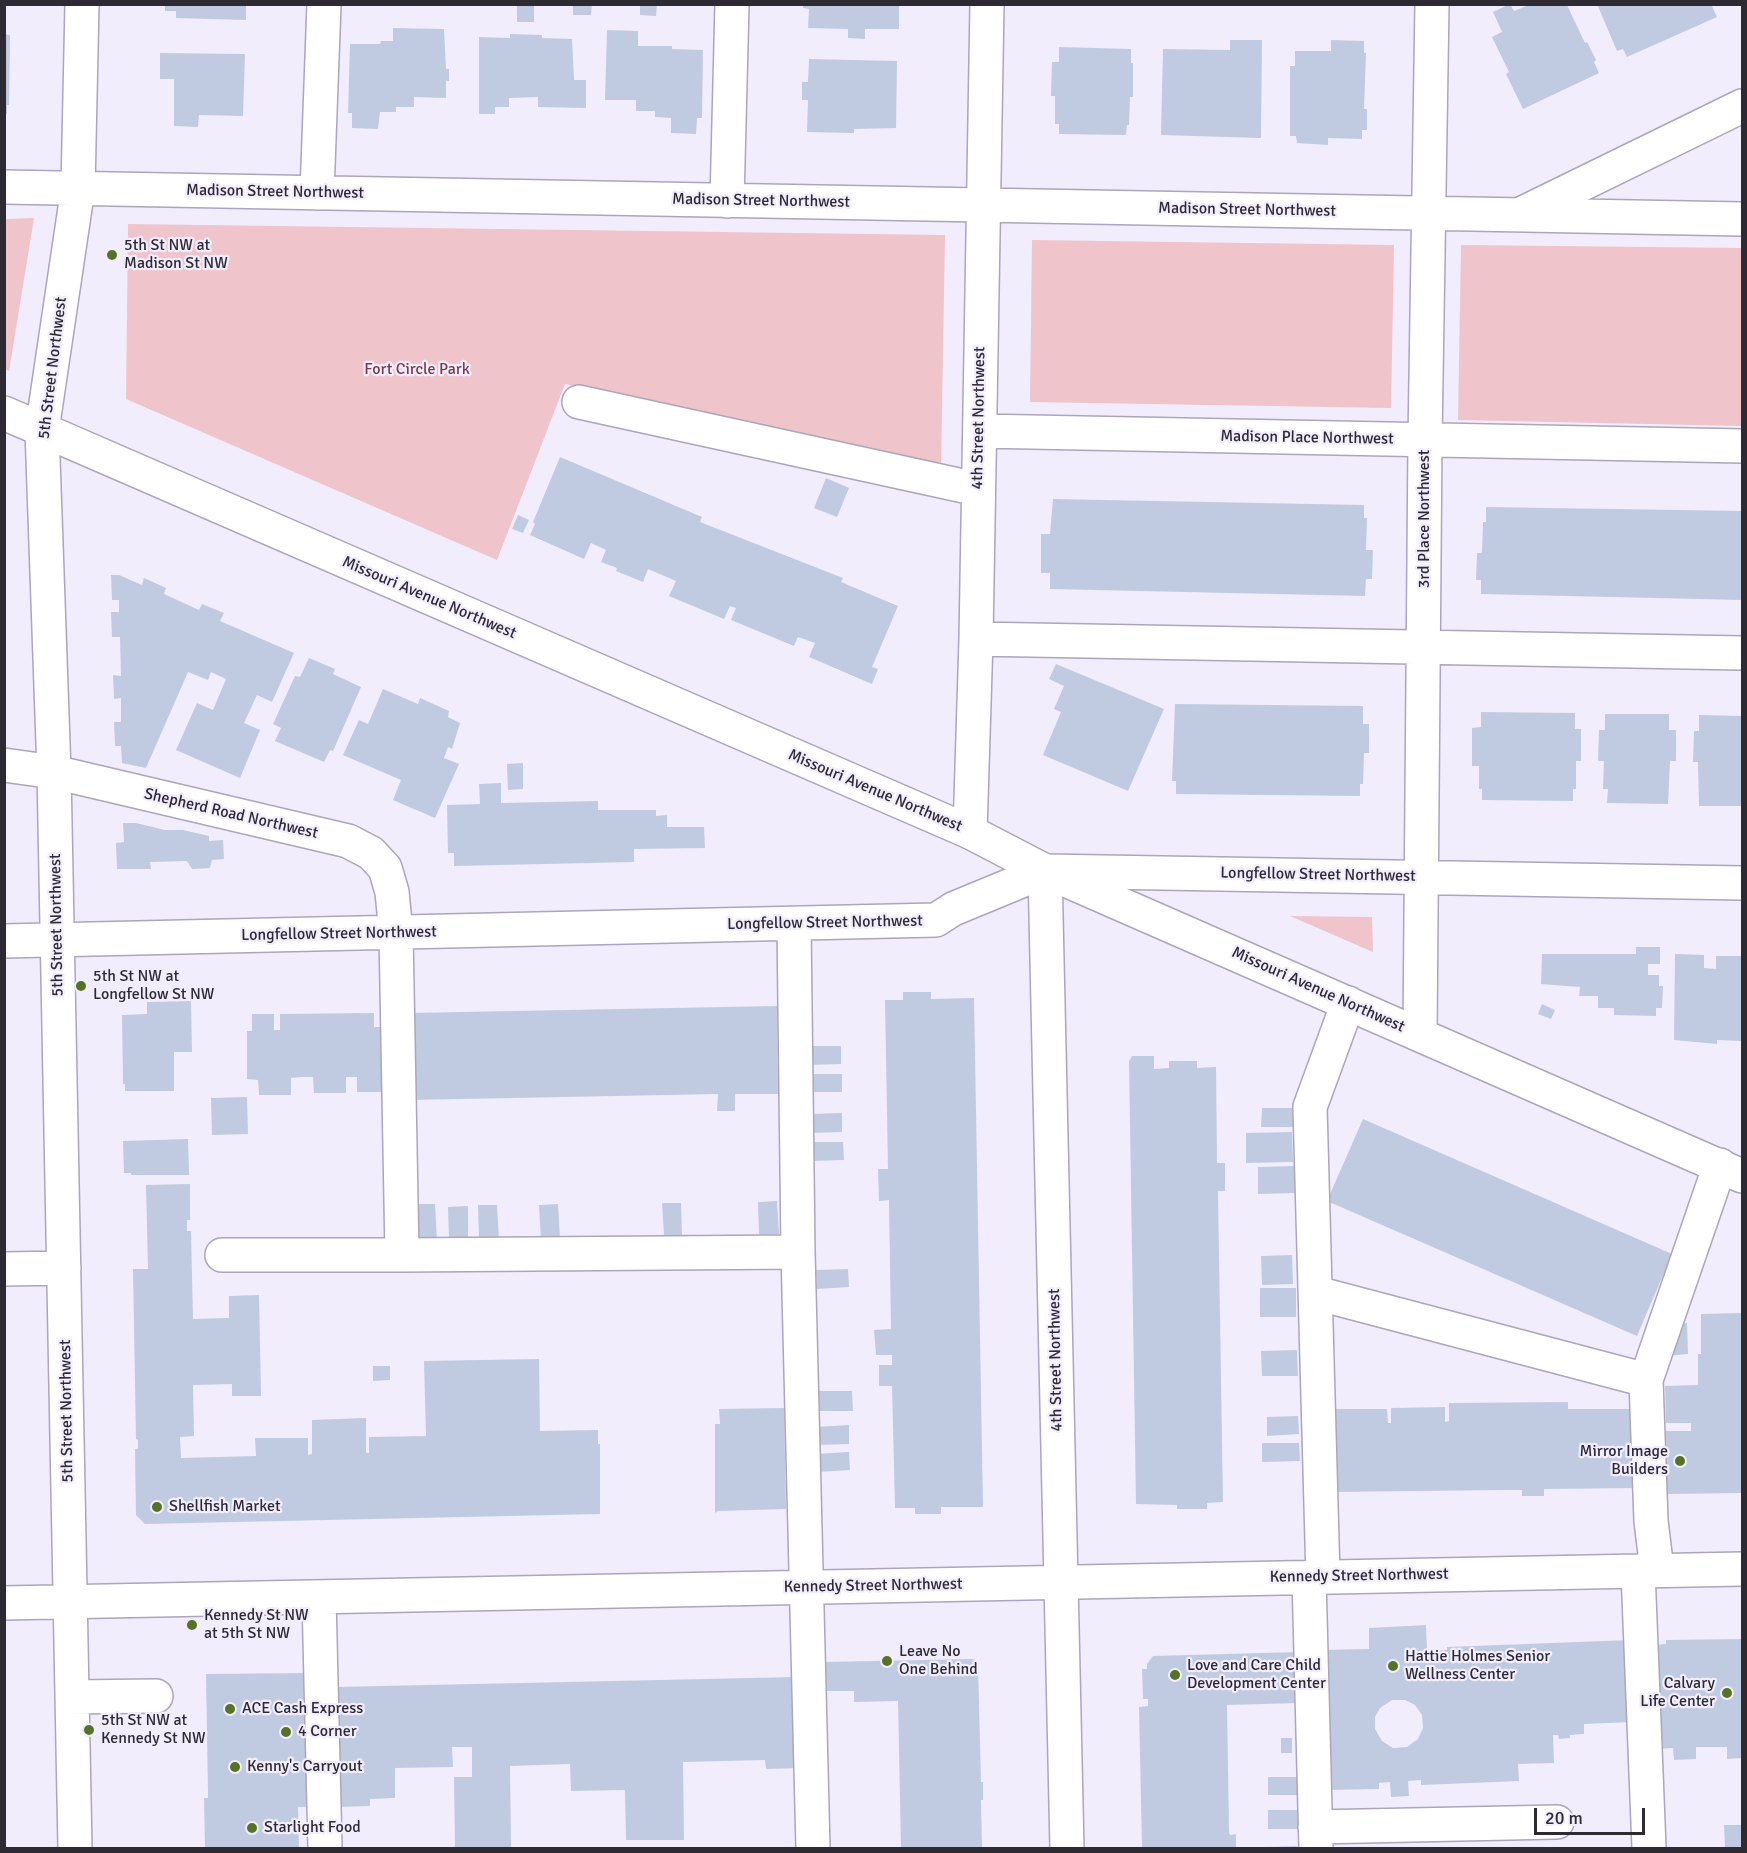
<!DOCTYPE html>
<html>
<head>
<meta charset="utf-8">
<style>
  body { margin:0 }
  #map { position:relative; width:1747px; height:1853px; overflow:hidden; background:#f1edfc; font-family:Signika,sans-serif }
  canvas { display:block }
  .frame { position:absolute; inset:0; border:6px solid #2d2a34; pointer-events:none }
  .scale { position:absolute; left:1534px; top:1808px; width:111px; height:27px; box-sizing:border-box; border:3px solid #2d2a34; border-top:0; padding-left:8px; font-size:18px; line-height:21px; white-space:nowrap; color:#2d2a34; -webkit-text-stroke:4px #f1edfc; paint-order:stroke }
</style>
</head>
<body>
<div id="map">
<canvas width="1747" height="1853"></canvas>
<div class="frame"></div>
<div class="scale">20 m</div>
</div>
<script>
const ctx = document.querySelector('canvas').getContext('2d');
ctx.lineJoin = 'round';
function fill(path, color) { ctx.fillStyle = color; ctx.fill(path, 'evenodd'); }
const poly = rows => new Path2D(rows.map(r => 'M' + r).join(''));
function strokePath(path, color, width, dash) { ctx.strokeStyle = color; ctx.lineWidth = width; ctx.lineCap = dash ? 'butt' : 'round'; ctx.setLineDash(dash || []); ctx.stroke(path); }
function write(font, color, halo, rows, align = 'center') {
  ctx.font = font + ' Signika,sans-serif'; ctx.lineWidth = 4.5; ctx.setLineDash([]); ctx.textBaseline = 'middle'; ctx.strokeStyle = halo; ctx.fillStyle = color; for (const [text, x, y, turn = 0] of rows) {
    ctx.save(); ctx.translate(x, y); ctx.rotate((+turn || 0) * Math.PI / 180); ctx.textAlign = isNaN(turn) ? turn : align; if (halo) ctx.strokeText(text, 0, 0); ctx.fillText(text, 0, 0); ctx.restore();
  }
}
fill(poly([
  [34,218,9,371,4,369,5,219],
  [128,224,945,235,941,469,565,384,497,560,126,399],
  [1032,240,1394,245,1391,408,1030,402],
  [1461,245,1742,248,1742,426,1458,420],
  [1290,916,1372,917,1373,952]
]), '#efc4cb');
fill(poly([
  [165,4,246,4,246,20,176,18,176,11,165,11],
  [517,4,534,4,534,22,517,22],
  [573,4,592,4,591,15,573,15],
  [640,4,657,4,656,16,640,15],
  [803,4,899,4,899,29,865,29,865,39,848,38,848,29,808,28,809,9,803,8],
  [1510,4,1514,11,1529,5,1567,5,1585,43,1587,42,1596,60,1594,62,1599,73,1523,109,1506,74,1509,72,1492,37,1502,32,1493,12],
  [1597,4,1711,4,1717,17,1627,57,1623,49,1617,51],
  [393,28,444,29,446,69,449,69,449,81,446,81,446,98,414,97,414,107,396,107,396,112,380,112,378,129,352,128,352,113,348,113,350,44,380,44,381,41,393,41],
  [607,30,638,31,638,46,672,46,672,49,703,50,702,118,697,118,696,134,671,133,671,118,655,117,655,111,636,111,636,100,605,100],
  [4,34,10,35,9,105,7,105,7,114,4,114],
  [510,34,542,35,542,38,572,39,574,80,586,80,586,108,538,107,538,97,509,98,509,107,495,107,495,114,479,114,479,37,510,38],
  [1230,40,1262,40,1261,138,1161,135,1163,49,1230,50],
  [1331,40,1364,41,1364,53,1366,53,1364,109,1367,109,1367,130,1362,130,1362,139,1328,138,1328,145,1297,143,1296,136,1290,136,1290,66,1295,66,1295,51,1331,51],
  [1059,47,1131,49,1131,63,1133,63,1133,97,1130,97,1129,125,1127,125,1126,135,1059,134,1059,124,1055,124,1055,96,1051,96,1052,62,1059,62],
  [160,53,245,54,243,116,199,115,198,127,174,126,174,79,160,79],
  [809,59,897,61,896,128,854,129,854,133,807,132,808,100,802,100,802,82,808,82],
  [560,457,702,517,700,522,843,578,841,582,898,606,872,667,878,669,872,684,809,657,815,643,798,637,794,646,731,620,736,608,730,606,724,619,669,596,676,581,648,569,643,582,616,571,617,568,601,562,606,550,591,543,584,559,530,535,535,524,533,522],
  [826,478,849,488,837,517,814,508],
  [1053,499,1364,505,1364,518,1367,518,1366,550,1373,550,1372,579,1366,579,1365,596,1050,589,1050,573,1041,573,1041,534,1050,534],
  [1486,507,1742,511,1742,600,1481,594,1481,580,1476,580,1477,553,1482,553,1483,522,1486,522],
  [518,515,529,520,523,533,512,529],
  [111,575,119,575,142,585,144,578,166,588,164,594,199,610,202,604,224,613,220,621,294,653,272,702,257,695,244,723,260,730,240,778,176,750,197,703,213,710,226,679,211,672,208,680,188,672,146,768,122,763,121,746,115,746,114,722,121,722,121,698,114,699,113,675,121,676,120,637,112,637,111,612,119,612,119,600,112,600],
  [309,658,335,669,333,674,361,687,333,751,330,750,324,762,275,741,281,728,273,724,295,676,300,677],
  [1056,664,1164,709,1128,791,1043,755,1061,712,1054,709,1064,686,1049,679],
  [383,689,418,704,420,698,449,711,448,717,460,723,452,749,448,747,444,758,459,764,435,818,393,800,401,780,343,755,359,720,368,724],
  [1175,704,1363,706,1363,724,1369,724,1369,753,1364,753,1363,784,1360,784,1360,796,1176,794,1176,781,1172,781],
  [1481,712,1575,713,1575,729,1581,729,1581,761,1576,761,1576,789,1573,789,1573,801,1482,800,1482,789,1479,789,1479,766,1472,766,1472,728,1481,727],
  [1605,714,1669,714,1669,730,1676,730,1676,761,1670,761,1668,804,1607,803,1608,789,1603,789,1604,761,1598,761,1599,730,1605,730],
  [1699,715,1742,716,1742,806,1699,806,1698,762,1693,762,1694,731,1699,731],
  [523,763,523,789,508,790,507,764],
  [501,783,501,803,598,801,598,810,656,810,656,816,667,815,667,827,704,827,705,848,634,849,634,862,454,866,454,853,448,853,447,805,480,804,479,784],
  [123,823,136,823,165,830,183,830,209,836,209,841,223,840,224,859,212,860,210,868,192,869,187,861,150,862,151,869,117,869,116,843,124,842],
  [1636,947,1660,947,1660,964,1648,964,1648,975,1659,975,1659,986,1663,986,1662,1008,1656,1008,1656,1016,1614,1015,1614,1008,1598,1008,1598,996,1579,996,1580,987,1541,984,1542,954,1636,954],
  [1675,954,1704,955,1704,968,1716,969,1716,956,1742,956,1742,1041,1717,1040,1717,1044,1674,1040],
  [903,992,931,992,931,999,974,998,983,1507,941,1507,941,1514,915,1514,915,1508,895,1508,892,1386,879,1386,879,1365,892,1365,892,1355,876,1355,874,1330,891,1329,889,1204,889,1200,879,1201,878,1169,888,1169,885,1000,903,1000],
  [191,1001,192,1052,174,1052,174,1091,125,1091,125,1084,123,1084,122,1015,147,1014,147,1002],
  [1542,1004,1555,1010,1551,1019,1538,1014],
  [777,1006,778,1094,735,1094,735,1111,717,1111,718,1094,410,1100,409,1013],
  [374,1013,374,1027,383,1027,384,1092,357,1092,357,1077,346,1077,346,1093,314,1093,313,1077,302,1077,291,1078,291,1095,259,1095,258,1080,247,1079,247,1031,252,1031,252,1014,274,1014,274,1030,280,1030,280,1014],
  [809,1046,841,1046,841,1064,809,1065],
  [1132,1056,1154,1056,1154,1069,1169,1068,1169,1061,1197,1061,1197,1068,1216,1067,1217,1163,1225,1163,1225,1191,1218,1191,1218,1194,1223,1502,1207,1503,1207,1509,1177,1509,1177,1505,1136,1504,1129,1061],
  [810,1074,842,1074,842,1092,810,1092],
  [247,1097,248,1134,212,1135,211,1098],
  [1262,1108,1294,1108,1294,1127,1261,1127],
  [842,1113,842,1132,810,1133,810,1114],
  [1363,1119,1672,1254,1637,1336,1327,1201],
  [1292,1132,1293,1162,1246,1163,1246,1133],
  [188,1139,189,1175,131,1175,131,1173,124,1173,123,1141],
  [810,1142,843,1142,844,1160,811,1161],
  [1294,1166,1295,1193,1258,1194,1258,1167],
  [190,1184,190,1220,187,1220,187,1231,191,1231,193,1319,229,1318,229,1296,259,1295,261,1396,232,1396,232,1384,193,1385,194,1436,180,1437,181,1458,256,1456,255,1438,308,1438,308,1455,312,1454,312,1420,366,1418,366,1453,369,1453,369,1437,426,1436,424,1361,539,1359,540,1431,598,1430,598,1444,600,1444,600,1514,145,1524,136,1515,135,1449,138,1449,138,1440,136,1439,133,1269,148,1269,146,1185],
  [777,1201,779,1234,759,1234,758,1202],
  [662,1203,681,1203,682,1235,664,1235],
  [414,1204,435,1204,437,1241,416,1241],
  [558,1204,560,1238,541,1239,539,1205],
  [478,1205,497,1205,499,1239,479,1239],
  [468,1206,468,1240,449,1240,448,1207],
  [1292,1255,1293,1284,1262,1285,1261,1256],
  [848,1269,849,1287,817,1289,816,1270],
  [1260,1288,1296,1288,1296,1317,1260,1317],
  [1742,1313,1742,1493,1667,1494,1666,1431,1691,1431,1691,1423,1666,1423,1665,1386,1698,1385,1698,1354,1701,1354,1701,1314],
  [1687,1323,1688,1354,1665,1356,1672,1324],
  [1297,1350,1298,1376,1262,1376,1261,1351],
  [373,1366,390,1366,390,1380,373,1381],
  [815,1391,852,1391,853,1411,815,1411],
  [1568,1402,1568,1409,1633,1409,1634,1488,1544,1489,1544,1496,1522,1496,1522,1490,1503,1490,1333,1492,1334,1409,1387,1409,1388,1423,1391,1423,1391,1408,1445,1407,1445,1422,1449,1421,1449,1403],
  [784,1408,786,1509,718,1511,715,1513,715,1424,720,1424,719,1409],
  [1298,1416,1299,1434,1267,1436,1267,1417],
  [849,1425,849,1444,817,1445,815,1427],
  [1262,1443,1299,1443,1300,1461,1262,1462],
  [849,1452,850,1470,817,1472,816,1454],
  [1426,1625,1427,1651,1447,1650,1447,1647,1630,1640,1633,1722,1584,1724,1584,1734,1570,1735,1570,1738,1559,1739,1558,1735,1553,1735,1554,1763,1518,1764,1519,1781,1421,1785,1421,1780,1408,1781,1409,1796,1391,1797,1390,1782,1379,1783,1379,1789,1327,1790,1321,1650,1369,1649,1369,1628],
  [1392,1700,1405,1700,1415,1705,1422,1715,1423,1728,1418,1739,1407,1747,1393,1748,1382,1741,1375,1729,1375,1717,1380,1708],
  [1742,1639,1742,1758,1727,1759,1727,1747,1696,1747,1696,1759,1674,1760,1673,1748,1657,1749,1655,1645,1666,1644,1666,1640],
  [1299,1652,1300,1703,1227,1705,1229,1832,1230,1835,1236,1834,1236,1848,1142,1848,1139,1707,1148,1706,1148,1699,1143,1699,1142,1669,1147,1669,1147,1664,1153,1656],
  [974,1659,978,1665,981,1782,983,1782,983,1800,981,1800,982,1848,901,1848,898,1701,854,1702,854,1691,823,1691,823,1662],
  [310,1673,313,1807,298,1807,299,1848,205,1848,204,1798,208,1798,208,1793,206,1674],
  [798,1677,800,1768,766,1769,765,1760,683,1762,684,1840,626,1840,625,1790,571,1791,570,1764,510,1766,511,1848,455,1848,454,1777,472,1777,472,1747,452,1747,453,1767,395,1768,395,1798,370,1799,370,1806,338,1807,335,1687],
  [1281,1738,1292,1738,1292,1753,1281,1753],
  [1268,1777,1301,1777,1301,1795,1268,1795],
  [1268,1810,1301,1810,1302,1829,1268,1829],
  [1724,1825,1742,1825,1742,1848,1725,1848],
  [1297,1846,1297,1848,1266,1848,1266,1847]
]), '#c0cbe2');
const minor = poly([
  [4,187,1742,219],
  [317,193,324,4],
  [727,201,732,4],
  [1523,213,1742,106],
  [579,402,977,489],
  [980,431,1742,446],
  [976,639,1742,653],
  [4,765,54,772,348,841,371,853,385,868,392,892,396,933,402,1255,798,1252,813,1848],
  [970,832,976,639,987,4],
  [1045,871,1067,1848],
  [794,924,798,1252],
  [4,941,936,920,953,909,1045,871,1742,883],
  [1420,1034,1425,440,1432,4],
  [222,1255,402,1255],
  [4,1269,64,1268],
  [1316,1293,1646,1380],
  [1657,1570,1651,1521,1646,1380,1720,1165],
  [1638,1571,1649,1848],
  [1309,1577,1316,1848],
  [1323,1577,1310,1107,1348,1003],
  [319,1597,325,1848],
  [4,1603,1742,1569],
  [72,1697,156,1696],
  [1315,1827,1557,1822],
  [75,1848,54,772,42,430,78,188,82,4]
]);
const major = poly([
  [4,413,970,832,1045,871,1742,1176]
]);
strokePath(minor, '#aca5bc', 36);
strokePath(major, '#aca5bc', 36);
strokePath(minor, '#fff', 33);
strokePath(major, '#fff', 33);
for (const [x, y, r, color] of [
  [112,255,6,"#557226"],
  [81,986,6,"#557226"],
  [1680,1461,6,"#557226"],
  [157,1507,6,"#557226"],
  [192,1625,6,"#557226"],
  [887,1661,6,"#557226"],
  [1393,1666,6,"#557226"],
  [1175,1675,6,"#557226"],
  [1727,1693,6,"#557226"],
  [230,1709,6,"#557226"],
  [89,1730,6,"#557226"],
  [286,1732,6,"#557226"],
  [235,1767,6,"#557226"],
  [252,1828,6,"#557226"]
]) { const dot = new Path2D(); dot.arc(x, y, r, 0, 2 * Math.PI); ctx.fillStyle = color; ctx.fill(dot); strokePath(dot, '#f1edfc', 2); }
write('16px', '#2d2a34', '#f1edfc', [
  ["Madison Street Northwest",275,192,1],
  ["Madison Street Northwest",761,201,1],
  ["Madison Street Northwest",1247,210,1],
  ["5th Street Northwest",53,368,-83],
  ["4th Street Northwest",979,418,-89],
  ["Madison Place Northwest",1307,438,1],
  ["3rd Place Northwest",1425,519,-90],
  ["Missouri Avenue Northwest",429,598,23],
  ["Missouri Avenue Northwest",875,791,23],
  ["Shepherd Road Northwest",231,814,13],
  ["Longfellow Street Northwest",1318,875,1],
  ["Longfellow Street Northwest",825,923,-1],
  ["5th Street Northwest",57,925,-91],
  ["Longfellow Street Northwest",339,934,-1],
  ["Missouri Avenue Northwest",1318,990,24],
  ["4th Street Northwest",1056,1360,-91],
  ["5th Street Northwest",67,1411,-91],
  ["Kennedy Street Northwest",1359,1576,-1],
  ["Kennedy Street Northwest",873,1586,-1]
]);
write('16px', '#2d2a34', '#f1edfc', [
  ["5th St NW at",124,246],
  ["Madison St NW",124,264],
  ["5th St NW at",93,977],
  ["Longfellow St NW",93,995],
  ["Mirror Image",1668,1452,"right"],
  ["Builders",1668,1470,"right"],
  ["Shellfish Market",169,1507],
  ["Kennedy St NW",204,1616],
  ["at 5th St NW",204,1634],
  ["Leave No",899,1652],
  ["One Behind",899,1670],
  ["Hattie Holmes Senior",1405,1657],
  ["Wellness Center",1405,1675],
  ["Love and Care Child",1187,1666],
  ["Development Center",1187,1684],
  ["Calvary",1715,1684,"right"],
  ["Life Center",1715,1702,"right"],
  ["ACE Cash Express",242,1709],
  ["5th St NW at",101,1721],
  ["Kennedy St NW",101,1739],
  ["4 Corner",298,1732],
  ["Kenny's Carryout",247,1767],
  ["Starlight Food",264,1828]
], 'left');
write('16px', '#783b47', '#f1edfc', [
  ["Fort Circle Park",417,370]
]);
</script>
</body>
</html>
